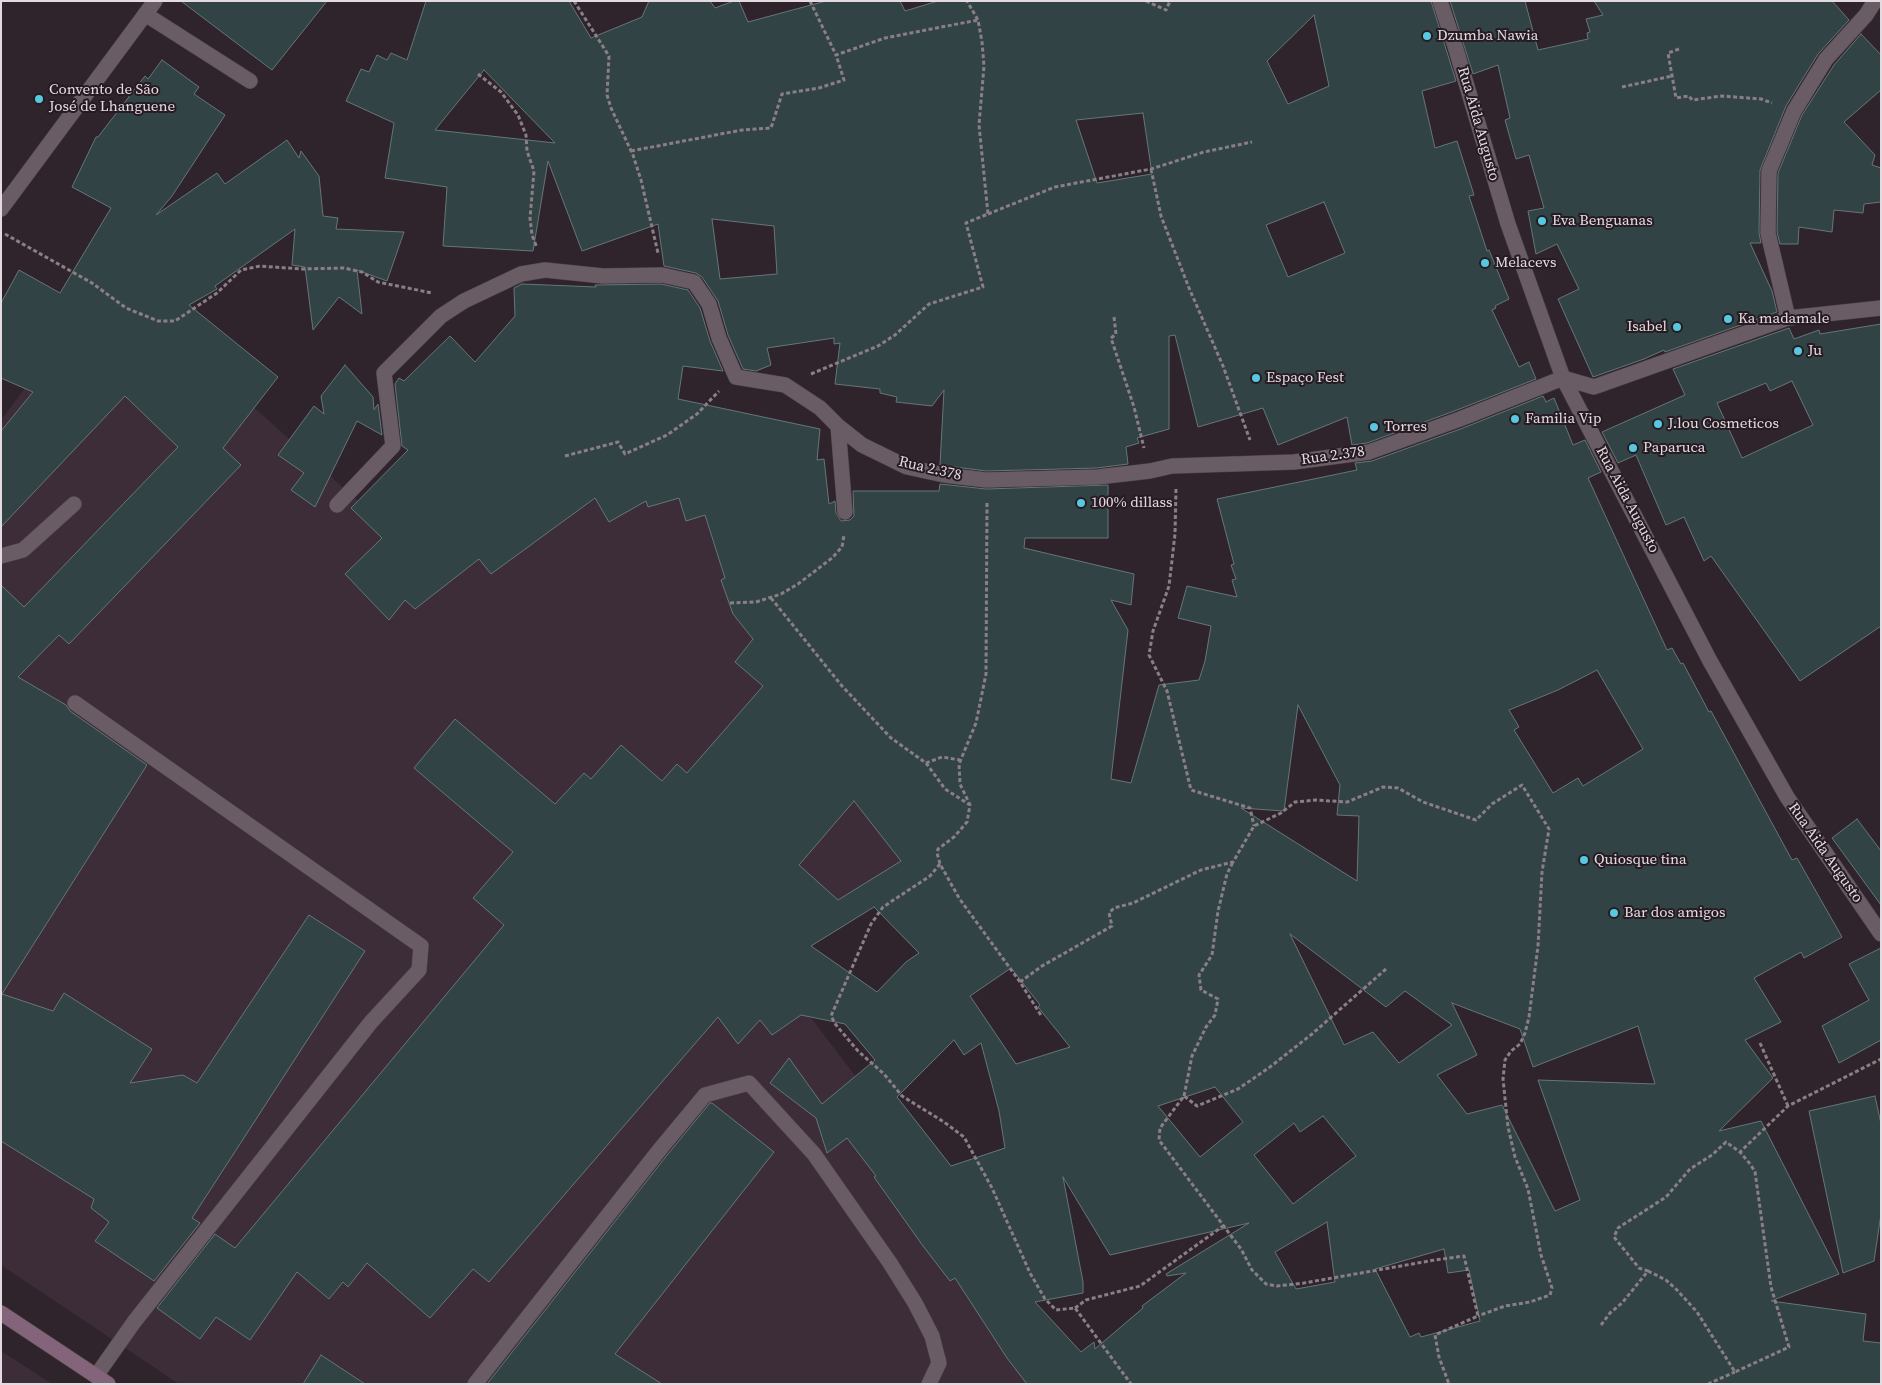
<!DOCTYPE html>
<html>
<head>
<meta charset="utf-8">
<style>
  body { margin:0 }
  #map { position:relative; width:1882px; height:1385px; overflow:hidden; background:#30242c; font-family:"Source Serif 4",serif }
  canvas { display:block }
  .frame { position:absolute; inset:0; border:2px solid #e3dbe0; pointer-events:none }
</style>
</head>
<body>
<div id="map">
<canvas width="1882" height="1385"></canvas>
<div class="frame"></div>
</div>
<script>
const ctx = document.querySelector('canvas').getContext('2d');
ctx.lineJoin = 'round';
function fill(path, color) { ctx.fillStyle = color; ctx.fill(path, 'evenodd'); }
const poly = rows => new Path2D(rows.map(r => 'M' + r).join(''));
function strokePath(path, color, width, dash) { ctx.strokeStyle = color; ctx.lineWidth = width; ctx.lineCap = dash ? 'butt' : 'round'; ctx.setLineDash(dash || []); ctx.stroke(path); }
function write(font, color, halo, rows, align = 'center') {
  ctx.font = font + ' "Source Serif 4",serif'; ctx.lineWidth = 4; ctx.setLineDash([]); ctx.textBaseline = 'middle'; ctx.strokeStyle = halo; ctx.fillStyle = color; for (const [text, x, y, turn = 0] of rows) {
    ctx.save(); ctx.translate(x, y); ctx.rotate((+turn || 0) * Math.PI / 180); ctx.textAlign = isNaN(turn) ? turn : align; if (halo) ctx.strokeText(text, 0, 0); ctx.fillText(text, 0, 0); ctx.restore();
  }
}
fill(poly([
  [109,277,447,581,649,440,959,830,760,951,1090,1384,179,1384,1,1265,1,420],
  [1,1351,52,1384,1,1384]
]), '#3d2d38');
const building = poly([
  [181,1,327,1,272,70,181,1],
  [426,1,569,1,591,38,642,17,649,1,710,1,715,8,734,1,739,1,748,22,826,1,900,1,905,11,938,1,1431,1,1456,81,1422,91,1435,148,1457,141,1474,195,1469,196,1487,251,1489,250,1509,299,1495,306,1496,308,1492,310,1519,367,1529,362,1536,379,1457,410,1367,443,1352,445,1347,417,1278,445,1263,408,1198,427,1175,335,1169,336,1169,429,1137,438,1139,443,1126,447,1128,464,1097,468,986,471,940,465,944,390,932,406,896,402,897,397,880,393,880,389,835,384,840,343,834,344,834,338,767,348,771,365,756,371,743,369,728,335,718,301,702,277,696,273,664,266,658,224,582,251,548,161,533,251,443,246,447,187,385,178,394,123,346,101,361,69,369,72,377,55,387,60,391,53,407,60,426,1],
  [1314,15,1329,86,1288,104,1267,61,1314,15],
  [484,70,555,143,435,130,484,70],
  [1143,113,1152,174,1097,183,1076,120,1143,113],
  [1324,202,1345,253,1288,277,1266,225,1324,202],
  [712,219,774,226,777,274,720,279,712,219],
  [1450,1,1525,1,1538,50,1588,39,1587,33,1590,32,1586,19,1603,15,1594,1,1832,1,1849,20,1818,54,1786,106,1760,170,1759,233,1761,243,1750,243,1772,291,1777,312,1665,352,1664,350,1644,359,1593,377,1558,299,1579,289,1557,244,1536,254,1528,211,1544,208,1529,155,1516,159,1505,120,1510,118,1498,65,1473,74,1450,1],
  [1861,34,1881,55,1881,90,1844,122,1875,155,1872,165,1881,168,1881,202,1864,204,1863,213,1834,210,1832,232,1799,227,1798,244,1780,244,1777,232,1778,173,1802,115,1834,65,1861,34],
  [162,60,199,87,194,94,225,115,172,196,156,215,217,173,225,184,287,140,299,158,301,151,319,176,323,216,338,218,336,229,404,232,387,281,357,270,362,314,339,297,313,330,305,267,292,265,295,229,215,286,217,289,189,305,278,377,223,448,241,465,69,644,59,635,18,677,66,705,70,711,147,765,2,994,53,1011,64,993,152,1049,130,1083,183,1075,197,1083,309,915,365,951,192,1218,200,1223,154,1281,95,1241,109,1222,91,1208,94,1199,1,1141,1,585,24,607,178,447,125,396,1,527,1,431,33,392,1,378,1,303,19,270,60,293,111,208,72,187,96,137,98,137,145,76,148,79,162,60],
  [522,284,596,287,595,285,661,284,688,290,700,308,710,341,723,371,683,366,678,399,820,429,817,460,824,459,829,504,835,501,836,513,841,521,850,520,854,516,853,491,939,491,940,484,986,489,1108,485,1108,538,1025,538,1024,548,1134,574,1131,605,1111,600,1128,630,1111,779,1131,783,1159,685,1199,680,1205,661,1211,626,1178,618,1187,586,1237,597,1232,580,1236,579,1231,565,1234,564,1217,499,1357,470,1355,463,1372,461,1463,428,1543,396,1546,402,1554,398,1573,445,1585,440,1601,472,1588,478,1667,650,1672,648,1681,664,1683,663,1709,712,1711,711,1792,860,1797,858,1842,937,1804,958,1801,952,1754,978,1781,1022,1745,1040,1773,1078,1719,1131,1761,1121,1839,1274,1771,1301,1866,1314,1863,1341,1881,1343,1881,1384,1027,1384,1007,1358,955,1278,950,1281,923,1246,874,1177,876,1176,847,1138,827,1153,816,1118,770,1083,789,1058,822,1104,875,1060,845,1024,801,1015,772,1035,760,1020,738,1044,718,1017,489,1282,473,1269,430,1318,367,1263,348,1287,343,1282,329,1299,297,1272,250,1340,216,1317,200,1339,157,1308,215,1234,235,1248,504,925,473,898,513,852,414,768,455,719,555,804,584,773,591,779,621,745,662,781,677,764,687,773,763,686,735,662,753,639,733,614,721,580,725,578,705,515,686,521,679,498,648,507,646,501,609,522,595,498,491,574,479,559,415,609,405,600,389,620,345,574,382,538,351,508,408,450,402,446,395,384,399,378,404,381,450,336,475,362,515,316,514,288,522,284],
  [1597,670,1643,749,1583,786,1578,778,1553,793,1514,730,1519,727,1509,710,1558,690,1597,670],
  [1298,705,1340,785,1337,815,1359,816,1357,881,1241,808,1284,811,1298,705],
  [854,801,901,861,838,900,799,865,854,801],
  [874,907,919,953,906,962,877,992,811,946,874,907],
  [1290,934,1386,1007,1405,991,1452,1025,1399,1063,1373,1032,1344,1045,1290,934],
  [1011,968,1040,1005,1038,1007,1070,1047,1016,1064,970,996,1011,968],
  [1452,1003,1520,1029,1533,1067,1638,1026,1655,1084,1538,1080,1580,1200,1555,1211,1502,1105,1467,1114,1437,1075,1477,1055,1452,1003],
  [954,1040,964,1055,981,1043,999,1111,1005,1148,951,1166,897,1097,954,1040],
  [1215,1087,1243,1122,1200,1157,1158,1106,1215,1087],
  [1323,1116,1356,1156,1293,1204,1254,1155,1294,1123,1300,1132,1323,1116],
  [1063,1177,1110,1255,1249,1223,1166,1274,1167,1276,1186,1273,1142,1306,1143,1308,1095,1349,1094,1342,1081,1352,1035,1302,1083,1293,1083,1282,1063,1177],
  [1327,1222,1335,1282,1296,1289,1275,1252,1327,1222],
  [1444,1249,1448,1273,1469,1270,1480,1321,1421,1337,1419,1333,1410,1337,1375,1269,1444,1249],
  [1881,324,1881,626,1800,681,1711,556,1704,561,1684,517,1666,525,1636,455,1618,463,1602,432,1685,395,1673,369,1789,328,1794,339,1819,330,1820,334,1881,324],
  [1792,381,1813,425,1742,458,1717,403,1766,383,1770,391,1792,381],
  [345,365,373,397,374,410,378,404,382,435,357,421,315,507,291,490,304,473,278,455,314,406,324,414,321,396,345,365],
  [1857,819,1881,851,1881,905,1832,838,1857,819],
  [1881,948,1881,1040,1839,1063,1822,1026,1869,1000,1849,964,1881,948],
  [1875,1096,1881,1124,1881,1214,1874,1261,1843,1273,1809,1111,1875,1096],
  [710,1103,712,1103,774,1152,615,1354,662,1384,487,1384,668,1154,710,1103],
  [321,1355,365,1384,303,1384,321,1355]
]);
fill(building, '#324346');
strokePath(building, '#65767a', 1);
const lane = poly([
  [1,556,23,550,74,504],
  [75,703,421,946,419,970,371,1022,134,1322,96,1376],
  [475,1384,661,1148,705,1095,749,1083,814,1154,890,1263,915,1303,932,1336,939,1363,929,1384]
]);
const street = poly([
  [1440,1,1455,46,1508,224,1563,378,1710,661,1787,797,1881,934],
  [145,14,250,81],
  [1,209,155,1],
  [1788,318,1768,233,1769,171,1794,111,1826,59,1866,15,1875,1],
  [838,426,845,512],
  [337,505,393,446,384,373,441,316,464,301,521,274,545,270,603,276,662,275,694,282,709,304,719,338,736,377,785,385,820,408,838,426,862,445,907,467,944,475,986,480,1098,477,1150,471,1172,466,1294,462,1369,452,1460,419,1563,378,1594,387,1788,318,1881,308]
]);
const secondary = poly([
  [1,1313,108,1384]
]);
strokePath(lane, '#4c4349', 16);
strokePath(street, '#4c4349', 16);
strokePath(secondary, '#4c4349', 16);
strokePath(poly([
  [574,1,609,56,607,95,611,108,633,155,641,180,658,253],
  [810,1,836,55],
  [1146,1,1166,10,1170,1],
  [1679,49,1668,53,1676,98,1689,96,1692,100,1722,96,1761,99,1772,103],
  [478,74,501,92,518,115,526,135,527,151,534,171,530,218,532,235,537,248],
  [1622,87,1672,76],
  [631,151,742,130,771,128,782,94,819,88,844,80,836,55,885,38,978,20],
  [1151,169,1161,216,1189,288,1223,366,1250,440],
  [988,214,1055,187,1151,169,1204,152,1252,142],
  [5,234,92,283,126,308,158,321,175,321,217,293,241,270,260,266,301,269,344,268,362,272,378,282,432,293],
  [1114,317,1116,334,1111,338,1134,407,1144,448],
  [811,374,878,346,895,335,929,304,983,287,966,223,988,214,979,125,984,66,982,42,978,20,967,1],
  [565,456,618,442,625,454,667,435,697,414,719,391],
  [1176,489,1175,534,1169,586,1153,631,1149,655,1167,691,1191,790,1250,808,1254,826],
  [987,503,986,674,976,723,959,764,960,784,970,805,967,822,954,837,938,849,937,853,940,864,959,898,1020,982,1042,1017],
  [771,598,842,686,891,738,926,763,942,757,960,760],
  [730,603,756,602,781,594,798,584,832,558,842,547,844,535],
  [926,763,945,789,970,805],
  [940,864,930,876,883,907,871,924,831,1016,836,1025,858,1051,884,1074,902,1096,944,1122,964,1137,992,1188,1030,1273,1045,1299,1056,1310,1075,1308,1131,1384],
  [1386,969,1312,1034,1270,1067,1238,1089,1197,1106,1184,1096,1160,1128,1159,1140,1241,1249,1252,1270,1266,1284,1277,1286,1304,1283,1435,1260,1464,1256,1478,1316,1435,1335,1439,1357,1449,1384],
  [1020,982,1042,966,1112,926,1109,913,1114,908,1133,903,1201,870,1233,862,1254,826,1281,813,1295,802,1316,800,1347,802,1383,787,1398,788,1423,802,1476,820,1492,804,1522,785,1549,829,1542,872,1538,946,1529,1017,1525,1033,1520,1044,1511,1051,1505,1060,1503,1079,1508,1127,1515,1157,1528,1189,1541,1255,1552,1288,1550,1295,1530,1302,1505,1306,1478,1316],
  [1760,1043,1788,1106],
  [1184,1096,1192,1056,1206,1027,1215,1015,1218,999,1201,990,1199,975,1212,955,1218,911,1227,874,1233,862],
  [1648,1271,1666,1280,1677,1290,1697,1312,1735,1372,1789,1347,1771,1287,1755,1172,1751,1165,1740,1152],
  [1075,1308,1086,1300,1140,1286,1223,1226],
  [1601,1325,1610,1313,1622,1303,1648,1271,1639,1268,1614,1237,1618,1228,1666,1197,1690,1169,1712,1155,1726,1142,1740,1152,1788,1106,1881,1059],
  [1708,1384,1735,1372]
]), '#897f85', 3, [4, 2.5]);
strokePath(lane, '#695c65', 15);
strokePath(street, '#695c65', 15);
strokePath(secondary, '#84647b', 15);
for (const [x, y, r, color] of [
  [1427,36,5,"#56c9e0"],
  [39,99,5,"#56c9e0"],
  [1542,221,5,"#56c9e0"],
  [1485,263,5,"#56c9e0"],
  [1728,319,5,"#56c9e0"],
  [1677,327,5,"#56c9e0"],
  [1798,351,5,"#56c9e0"],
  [1256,378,5,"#56c9e0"],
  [1515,419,5,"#56c9e0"],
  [1658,424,5,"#56c9e0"],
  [1374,427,5,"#56c9e0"],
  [1633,448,5,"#56c9e0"],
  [1081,503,5,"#56c9e0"],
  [1584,860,5,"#56c9e0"],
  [1614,913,5,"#56c9e0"]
]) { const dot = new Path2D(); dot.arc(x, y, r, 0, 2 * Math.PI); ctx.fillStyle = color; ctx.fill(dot); strokePath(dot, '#261b22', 2); }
write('15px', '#e3dbe0', '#261b22', [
  ["Dzumba Nawia",1437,36],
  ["Convento de São",49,90],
  ["José de Lhanguene",49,107],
  ["Eva Benguanas",1552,221],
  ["Melacevs",1495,263],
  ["Ka madamale",1738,319],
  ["Isabel",1667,327,"right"],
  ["Ju",1808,351],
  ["Espaço Fest",1266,378],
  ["Familia Vip",1525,419],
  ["J.lou Cosmeticos",1668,424],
  ["Torres",1384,427],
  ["Paparuca",1643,448],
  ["100% dillass",1091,503],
  ["Quiosque tina",1594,860],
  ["Bar dos amigos",1624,913]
], 'left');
write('15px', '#e3dbe0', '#261b22', [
  ["Rua Aida Augusto",1478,124,74],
  ["Rua 2.378",1333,456,-8],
  ["Rua 2.378",930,469,13],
  ["Rua Aida Augusto",1627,500,62],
  ["Rua Aida Augusto",1825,853,55]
]);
</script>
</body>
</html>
